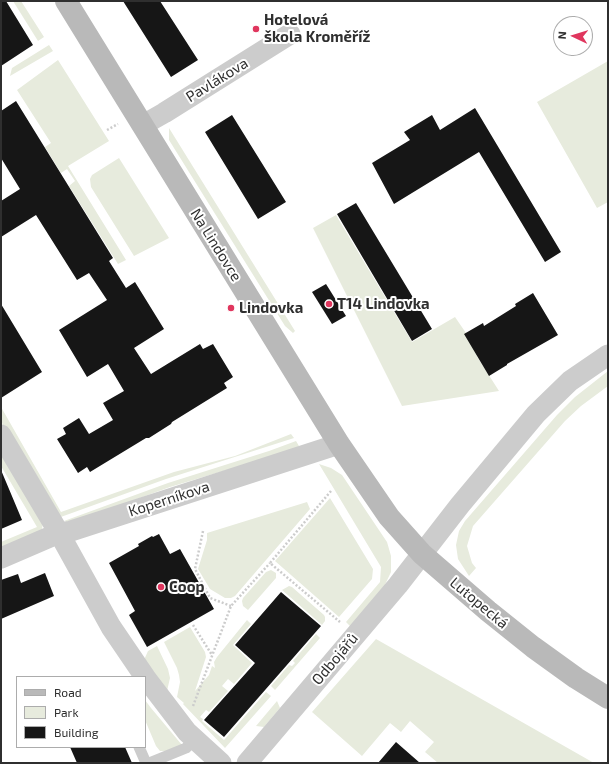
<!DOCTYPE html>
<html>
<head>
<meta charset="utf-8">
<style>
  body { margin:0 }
  #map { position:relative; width:609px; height:764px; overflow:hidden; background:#fff; font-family:"Exo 2",sans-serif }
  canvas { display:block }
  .frame { position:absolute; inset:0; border:2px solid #2f2f2f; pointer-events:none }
  .legend { position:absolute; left:16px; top:676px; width:130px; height:72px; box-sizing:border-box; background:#fff; border:1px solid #acacac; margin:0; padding:5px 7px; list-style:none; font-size:12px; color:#2f2f2f }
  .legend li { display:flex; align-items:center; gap:8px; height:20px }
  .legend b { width:20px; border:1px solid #acacac }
  .north { position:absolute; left:553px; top:16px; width:40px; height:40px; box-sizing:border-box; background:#fff; border:1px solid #acacac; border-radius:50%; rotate:274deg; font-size:11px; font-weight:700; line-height:16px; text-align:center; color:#2f2f2f }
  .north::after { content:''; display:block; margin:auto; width:14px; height:18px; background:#e0365e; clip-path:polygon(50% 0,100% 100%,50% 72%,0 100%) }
</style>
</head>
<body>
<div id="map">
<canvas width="609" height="764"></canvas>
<div class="frame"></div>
<ul class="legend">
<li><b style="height:5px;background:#b9b9b9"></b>Road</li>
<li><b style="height:11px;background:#e7ebdd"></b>Park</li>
<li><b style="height:11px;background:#161616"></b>Building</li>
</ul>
<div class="north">N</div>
</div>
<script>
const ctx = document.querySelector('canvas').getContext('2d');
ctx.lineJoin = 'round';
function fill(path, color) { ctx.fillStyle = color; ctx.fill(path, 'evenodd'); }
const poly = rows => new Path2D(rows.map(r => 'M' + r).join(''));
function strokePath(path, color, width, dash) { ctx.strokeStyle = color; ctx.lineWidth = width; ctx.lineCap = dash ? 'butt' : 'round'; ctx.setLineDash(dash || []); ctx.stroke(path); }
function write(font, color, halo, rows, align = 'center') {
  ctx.font = font + ' "Exo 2",sans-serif'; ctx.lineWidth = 4; ctx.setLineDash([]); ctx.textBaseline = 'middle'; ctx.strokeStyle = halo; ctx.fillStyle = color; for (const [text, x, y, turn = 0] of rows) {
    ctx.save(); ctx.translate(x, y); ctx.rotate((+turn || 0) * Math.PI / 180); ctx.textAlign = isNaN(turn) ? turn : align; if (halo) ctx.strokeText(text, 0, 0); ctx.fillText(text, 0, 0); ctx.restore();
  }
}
fill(poly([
  [13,1,21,1,44,37,38,41],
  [49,45,53,51,10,76,12,68],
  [58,60,109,141,68,166,126,260,118,264,69,186,75,181,67,169,61,173,45,147,51,143,17,90],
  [608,61,608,202,597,208,537,102],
  [169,128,295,331,293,333,285,326,169,140],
  [119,158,169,238,134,256,91,187,90,179,92,175],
  [336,215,412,342,455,317,466,333,478,358,499,391,402,406,313,228],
  [608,371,608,386,581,406,565,421,473,526,467,546,472,563,476,568,469,576,458,559,456,545,459,531,465,521,557,415,575,397],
  [1,407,61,512,174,472,235,456,291,434,294,438,166,479,58,518,4,431,1,418],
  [296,441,299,446,293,450,170,487,71,523,64,521,168,483,269,451],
  [1,446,43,523,42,529,1,552,1,542,37,527,1,466],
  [319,464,331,468,342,475,387,542,391,556,391,572,382,591,351,627,346,622,380,582,381,567],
  [330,498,373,569,372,579,339,617,275,561],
  [307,502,310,509,235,596,231,598,225,598,210,589,198,569,207,540,207,533],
  [271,570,276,573,276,578,248,610,243,606,242,601,243,598,266,572],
  [289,586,292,587,324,615,325,617,325,621,322,625,282,590],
  [247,620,251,624,233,645,252,663,234,684,228,679,222,686,228,691,209,712,206,710,200,717,203,719,202,721,224,740,266,692,271,696,225,748,183,704,184,703,177,697,180,682,179,675,177,668,164,642,190,627,205,652,206,657,195,691,209,675,212,666,215,668,214,662,217,657],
  [316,634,320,638,275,690,271,686,289,665,292,666,295,663,293,661],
  [376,639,594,763,438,763,425,752,434,742,410,721,401,732,390,723,362,756,312,712],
  [157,646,168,669,170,678,167,691,144,660,148,651],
  [145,700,151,708,182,745,169,751,160,751,156,746,145,720],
  [277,701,280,708,264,727,256,726]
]), '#e7ebdd');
fill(poly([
  [1,1,6,1,33,45,1,66],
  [123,1,160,1,198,60,171,77],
  [16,101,113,258,109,261,126,288,135,282,164,329,134,348,151,374,200,344,203,349,213,344,233,377,224,383,227,388,172,422,171,424,149,438,146,438,90,472,87,467,78,473,57,439,66,434,63,428,79,418,89,434,113,420,103,403,124,391,108,364,87,377,59,330,107,300,89,273,77,280,36,215,1,237,1,201,20,189,1,158,1,111],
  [475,108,561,252,545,262,479,152,394,204,372,163,410,140,404,132,432,115,440,130],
  [232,115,286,202,258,219,205,132],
  [356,203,432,329,412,341,337,214],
  [326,284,346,316,332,324,312,292],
  [533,293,558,335,507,364,507,365,489,376,464,334,483,323,484,326,516,306,515,304],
  [1,304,42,372,1,398],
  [1,470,22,520,1,529],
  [159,534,170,554,180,549,214,609,147,647,129,615,135,611,109,563,139,546,138,544,152,536,153,537],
  [45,573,54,596,1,619,1,580,18,574,21,583],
  [281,592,321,626,224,737,204,720,255,663,235,645],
  [396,742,420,763,378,763],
  [70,747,125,747,132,763,77,763]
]), '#161616');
strokePath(poly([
  [107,130,118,124],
  [331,491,270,563,340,622],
  [203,531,195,569,210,598,231,606],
  [193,625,212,655],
  [193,706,231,606,270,563]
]), '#ccc', 2.5, [2, 2]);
strokePath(poly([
  [139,747,146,763],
  [149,763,186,748,195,739]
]), '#ccc', 11);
strokePath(poly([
  [143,125,164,113,290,34],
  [1,435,59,533,111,627,145,677],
  [1,558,59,533,71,531,339,444],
  [145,677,187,732,221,763],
  [247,763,398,585,460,505,536,414,570,381,608,355]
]), '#ccc', 21);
strokePath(poly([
  [66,1,339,444,389,517,422,554,488,611,533,647,576,678,608,698]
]), '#b9b9b9', 22);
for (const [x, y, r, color] of [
  [256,29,4,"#e0365e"],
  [329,304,4,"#e0365e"],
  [231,308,4,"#e0365e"],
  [161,587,4,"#e0365e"]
]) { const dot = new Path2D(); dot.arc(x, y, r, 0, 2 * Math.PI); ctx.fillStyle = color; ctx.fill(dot); strokePath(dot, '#fff', 1.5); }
write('bold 15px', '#2f2f2f', '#fff', [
  ["Hotelová",264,20],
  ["škola Kroměříž",264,37],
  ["T14 Lindovka",337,304],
  ["Lindovka",239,308],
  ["Coop",169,587]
], 'left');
write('15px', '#2f2f2f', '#fff', [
  ["Pavlákova",217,80,-32],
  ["Na Lindovce",216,245,58],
  ["Koperníkova",169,499,-18],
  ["Lutopecká",479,603,40],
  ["Odbojářů",335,659,-50]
]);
</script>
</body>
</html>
